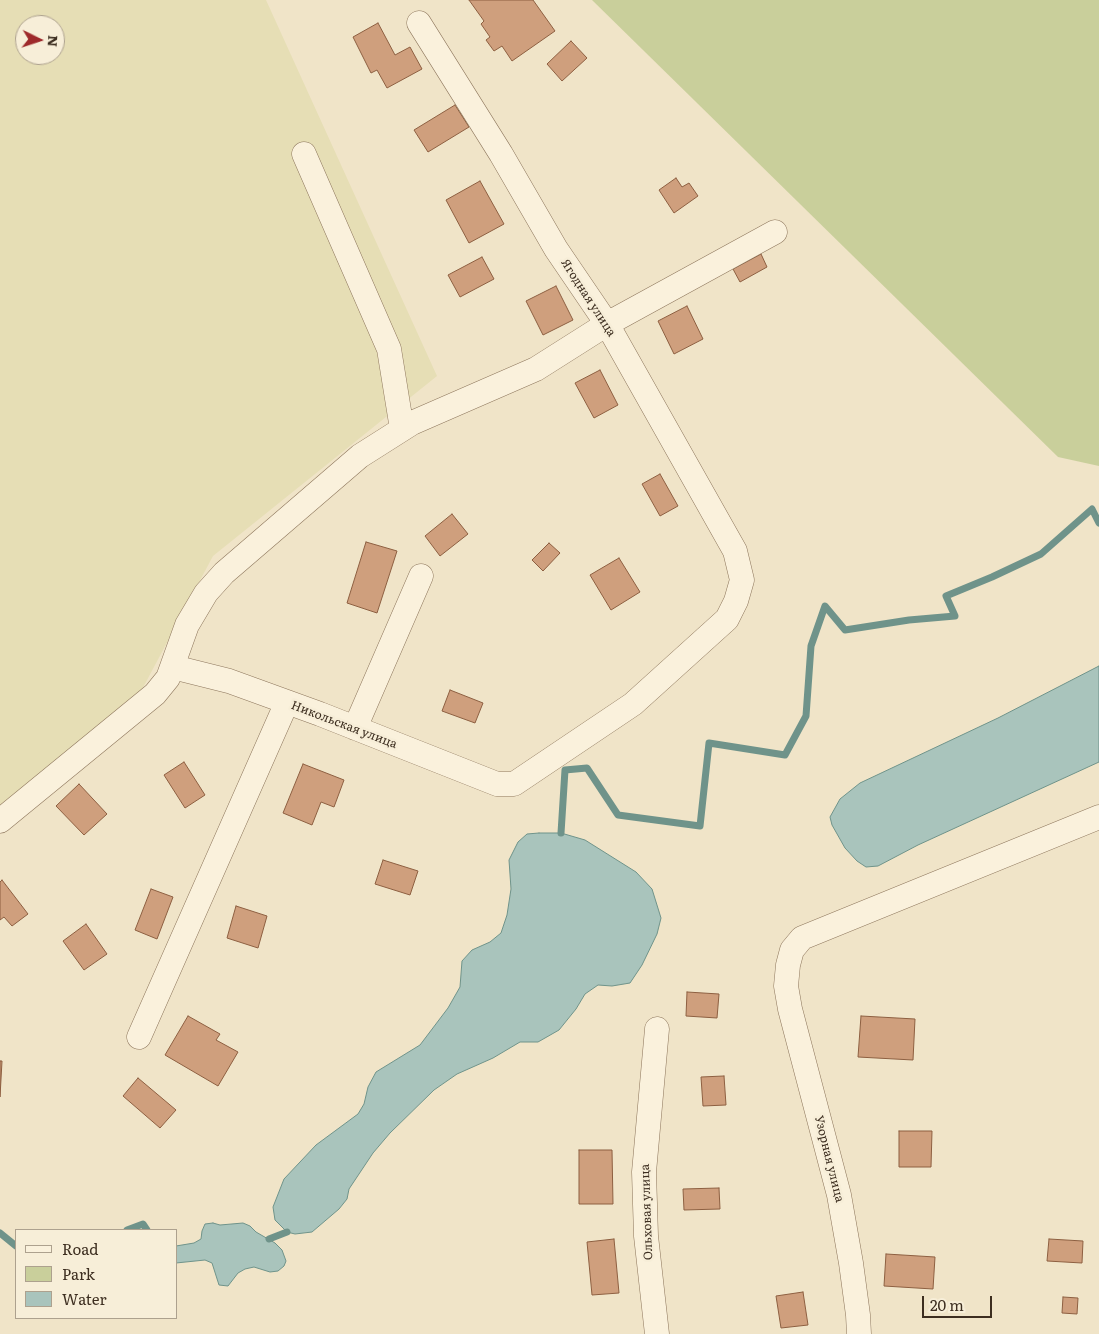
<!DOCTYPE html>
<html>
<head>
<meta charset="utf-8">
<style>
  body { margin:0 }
  #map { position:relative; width:1099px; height:1334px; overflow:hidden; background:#f0e4c8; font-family:Literata,serif }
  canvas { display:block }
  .legend { position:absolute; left:15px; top:1229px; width:162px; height:90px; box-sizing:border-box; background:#f7eed8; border:1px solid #ada18e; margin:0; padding:6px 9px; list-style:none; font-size:15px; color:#3d2e20 }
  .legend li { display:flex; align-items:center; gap:10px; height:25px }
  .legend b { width:25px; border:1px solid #ada18e }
  .north { position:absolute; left:15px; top:15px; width:50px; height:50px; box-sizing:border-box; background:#f7eed8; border:1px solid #ada18e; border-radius:50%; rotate:94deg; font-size:14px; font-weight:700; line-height:20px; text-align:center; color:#3d2e20 }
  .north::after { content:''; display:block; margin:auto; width:18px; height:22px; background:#9e2a2b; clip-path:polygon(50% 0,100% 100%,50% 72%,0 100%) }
  .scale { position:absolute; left:922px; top:1296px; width:70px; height:22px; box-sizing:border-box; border:2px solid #3d2e20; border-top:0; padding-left:6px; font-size:15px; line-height:18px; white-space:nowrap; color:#3d2e20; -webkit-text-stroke:4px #f7eed8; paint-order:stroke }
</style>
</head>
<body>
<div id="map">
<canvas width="1099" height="1334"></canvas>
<ul class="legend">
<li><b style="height:6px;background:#faf1dc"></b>Road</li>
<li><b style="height:14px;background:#c9cf9b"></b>Park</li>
<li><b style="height:14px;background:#a9c4bc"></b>Water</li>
</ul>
<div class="north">N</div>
<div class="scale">20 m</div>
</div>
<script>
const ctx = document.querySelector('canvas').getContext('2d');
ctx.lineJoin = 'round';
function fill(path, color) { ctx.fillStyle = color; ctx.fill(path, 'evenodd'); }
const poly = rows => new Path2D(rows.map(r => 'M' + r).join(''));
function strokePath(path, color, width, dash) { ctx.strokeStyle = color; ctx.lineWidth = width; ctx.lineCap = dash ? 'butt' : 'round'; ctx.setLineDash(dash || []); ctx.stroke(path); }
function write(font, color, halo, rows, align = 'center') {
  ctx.font = font + ' Literata,serif'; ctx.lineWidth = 5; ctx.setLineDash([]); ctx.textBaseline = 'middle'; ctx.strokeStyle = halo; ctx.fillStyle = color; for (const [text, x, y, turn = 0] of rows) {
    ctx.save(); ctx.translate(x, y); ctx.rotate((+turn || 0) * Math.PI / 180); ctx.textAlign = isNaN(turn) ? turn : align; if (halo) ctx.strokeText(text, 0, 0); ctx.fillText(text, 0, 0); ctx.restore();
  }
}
fill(poly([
  [0,0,266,0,437,376,213,556,138,697,0,805],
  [25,25,55,25,55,55,25,55]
]), '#e6deb5');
fill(poly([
  [592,0,1099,0,1099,466,1058,457]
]), '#c9cf9b');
const water = poly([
  [1099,666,1099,762,918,845,878,866,866,867,857,861,845,848,832,825,830,817,840,799,860,783,998,718,1099,666],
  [539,833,561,833,585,840,636,872,652,889,661,918,657,934,642,965,630,983,612,986,598,985,585,994,576,1009,559,1030,538,1042,520,1042,493,1058,457,1074,434,1090,390,1133,373,1153,349,1189,347,1199,339,1209,312,1232,295,1234,287,1232,275,1220,273,1207,284,1179,316,1145,358,1114,364,1104,368,1087,376,1072,420,1045,448,1008,460,987,462,961,472,950,490,942,501,933,507,915,511,889,509,860,518,842,527,834,539,833],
  [213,1223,220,1225,243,1223,250,1226,256,1232,275,1243,282,1250,286,1261,284,1266,278,1271,270,1272,254,1267,245,1269,238,1273,228,1286,219,1285,212,1263,205,1260,176,1263,176,1246,194,1243,201,1239,202,1231,205,1224,213,1223]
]);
fill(water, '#a9c4bc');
strokePath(water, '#6f938a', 1);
strokePath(poly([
  [561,833,565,770,587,768,618,815,700,826,709,743,785,755,806,716,811,646,825,606,845,630,909,620,955,616,946,596,992,577,1041,554,1092,509,1099,523],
  [127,1230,143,1224,147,1230],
  [0,1233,16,1246],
  [269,1239,287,1232]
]), '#6f938a', 7);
const building = poly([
  [469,0,533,0,555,31,512,61,502,46,494,51,486,40,490,37,481,24,484,21,469,0],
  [378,23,395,55,410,47,422,69,387,88,377,70,371,73,353,37,378,23],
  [571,41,587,58,562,81,547,64,571,41],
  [455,105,469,127,428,152,414,130,455,105],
  [676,178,682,187,689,183,698,196,674,213,659,190,676,178],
  [480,181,504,224,469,243,446,200,480,181],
  [761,254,767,267,740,282,733,269,761,254],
  [482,257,494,279,460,297,448,275,482,257],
  [556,286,573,320,543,335,526,301,556,286],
  [687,306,703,339,674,354,658,321,687,306],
  [600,370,618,405,594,418,575,383,600,370],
  [660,474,678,506,660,516,642,484,660,474],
  [452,514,468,534,440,556,425,536,452,514],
  [366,542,397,551,377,613,347,603,366,542],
  [549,543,560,553,543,571,532,560,549,543],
  [619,558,640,592,611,610,590,575,619,558],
  [450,690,483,703,475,723,442,711,450,690],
  [184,762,205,795,185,808,164,775,184,762],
  [303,764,344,780,334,807,321,802,312,825,283,813,303,764],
  [79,784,107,814,84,835,56,806,79,784],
  [383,860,418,871,410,895,375,884,383,860],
  [2,880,28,914,12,926,4,917,0,920,0,882,2,880],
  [151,889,173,897,157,939,135,930,151,889],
  [236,906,267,916,258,948,227,938,236,906],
  [86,924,107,954,84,970,63,941,86,924],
  [687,992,719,994,717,1018,686,1016,687,992],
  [188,1016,220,1034,216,1040,238,1052,218,1086,165,1055,188,1016],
  [861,1016,915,1019,913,1060,858,1057,861,1016],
  [0,1061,2,1061,0,1097,0,1061],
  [724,1076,726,1105,703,1106,701,1077,724,1076],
  [138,1078,176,1110,160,1128,123,1096,138,1078],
  [899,1131,932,1131,931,1167,899,1167,899,1131],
  [579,1150,612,1150,613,1204,579,1204,579,1150],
  [719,1188,720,1209,684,1210,683,1189,719,1188],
  [614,1239,619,1293,592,1295,587,1242,614,1239],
  [1049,1239,1083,1241,1082,1263,1047,1261,1049,1239],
  [886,1254,935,1257,933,1289,884,1286,886,1254],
  [803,1292,808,1325,781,1328,776,1296,803,1292],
  [1063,1297,1078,1298,1077,1314,1062,1313,1063,1297]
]);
fill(building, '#cf9f7d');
strokePath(building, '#8d5f41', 1);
const minor = poly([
  [304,154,389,349,402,429],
  [173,667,229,681,320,714,497,784,514,784,633,704,727,619,736,601,742,580,735,551,607,324,556,249,501,154,419,23],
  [355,728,421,576],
  [0,821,155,694,168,678,187,625,206,593,224,573,360,456,412,423,536,369,607,324,775,232],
  [139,1037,287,702],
  [657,1334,646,1236,644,1172,657,1029],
  [859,1334,858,1315,851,1263,839,1195,790,1009,786,986,788,965,792,950,802,938,1099,817]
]);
strokePath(minor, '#8d765c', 25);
strokePath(minor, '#faf1dc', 24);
write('12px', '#3d2e20', '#f7eed8', [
  ["Ягодная улица",588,298,57],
  ["Никольская улица",344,725,21],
  ["Узорная улица",829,1159,76],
  ["Ольховая улица",647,1212,-92]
]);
</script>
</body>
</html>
